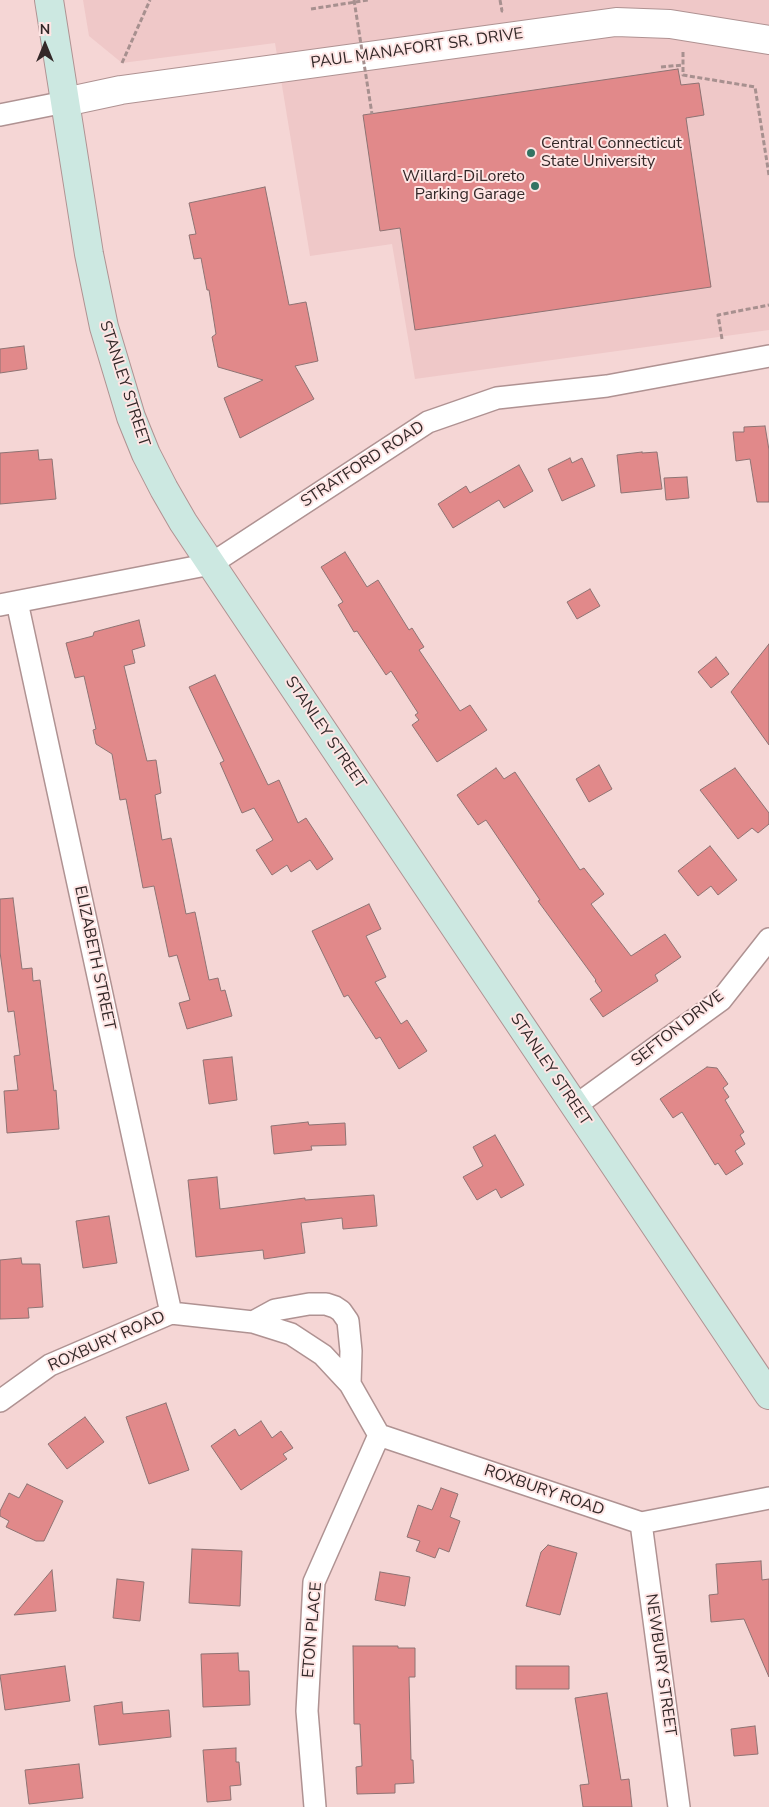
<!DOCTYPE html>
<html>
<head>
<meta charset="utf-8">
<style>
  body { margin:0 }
  #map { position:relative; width:769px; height:1807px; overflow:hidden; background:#f5d6d5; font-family:"Nunito Sans",sans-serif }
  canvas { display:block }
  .north { position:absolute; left:20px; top:20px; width:50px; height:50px; -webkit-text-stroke:4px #fee5e4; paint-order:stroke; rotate:0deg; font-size:14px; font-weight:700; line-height:20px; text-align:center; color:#332828 }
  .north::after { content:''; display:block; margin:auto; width:18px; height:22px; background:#332828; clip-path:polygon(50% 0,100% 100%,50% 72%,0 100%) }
</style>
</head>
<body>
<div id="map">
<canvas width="769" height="1807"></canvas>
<div class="north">N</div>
</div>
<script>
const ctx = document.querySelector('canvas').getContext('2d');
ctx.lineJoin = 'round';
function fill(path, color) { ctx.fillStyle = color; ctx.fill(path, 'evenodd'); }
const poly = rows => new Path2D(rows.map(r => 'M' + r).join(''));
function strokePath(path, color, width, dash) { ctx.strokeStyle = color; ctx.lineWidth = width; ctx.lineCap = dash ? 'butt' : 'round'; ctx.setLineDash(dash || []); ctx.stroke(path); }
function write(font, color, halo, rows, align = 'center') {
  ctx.font = font + ' "Nunito Sans",sans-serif'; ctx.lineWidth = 4; ctx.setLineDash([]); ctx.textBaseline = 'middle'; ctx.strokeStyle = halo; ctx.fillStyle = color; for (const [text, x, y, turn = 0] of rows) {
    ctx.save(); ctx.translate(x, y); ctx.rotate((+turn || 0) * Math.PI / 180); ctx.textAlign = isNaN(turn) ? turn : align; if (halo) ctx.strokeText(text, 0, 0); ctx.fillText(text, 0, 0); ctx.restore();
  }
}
fill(poly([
  [83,0,769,0,769,330,415,379,392,244,310,256,275,43,122,63,89,36]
]), '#efc8c8');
const building = poly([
  [678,69,681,85,699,83,704,115,686,118,711,287,415,330,400,228,380,231,363,115,678,69],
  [265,187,289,305,306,302,318,361,295,366,314,399,240,438,224,398,263,380,218,367,212,337,216,334,209,290,207,290,201,258,194,259,189,235,196,234,189,203,265,187],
  [24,346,27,369,0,373,0,349,24,346],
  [765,426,769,450,769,502,757,502,750,459,736,461,733,432,744,432,744,427,765,426],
  [38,450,39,460,52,459,56,499,0,504,0,453,38,450],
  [642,452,642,453,657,452,662,489,621,493,617,455,642,452],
  [570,458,572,463,582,458,595,486,562,501,548,469,570,458],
  [519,465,533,491,504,508,499,500,453,528,438,504,466,486,470,493,519,465],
  [687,477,689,498,666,500,664,478,687,477],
  [345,552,367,587,378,580,409,630,412,628,424,647,419,650,460,711,470,705,487,730,437,762,412,725,419,720,415,715,418,713,391,671,386,675,357,631,354,632,338,605,343,602,321,567,345,552],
  [590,589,600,606,577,619,567,602,590,589],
  [139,620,145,646,132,650,135,663,124,666,147,761,156,760,161,793,155,795,162,840,171,838,186,914,195,912,209,980,218,978,221,991,225,990,232,1016,187,1029,179,1003,190,1000,177,955,169,957,154,886,143,888,126,799,120,800,112,754,96,744,93,730,96,729,84,676,75,678,66,643,93,636,94,632,139,620],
  [769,644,769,745,731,692,769,644],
  [716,657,729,674,711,688,698,672,716,657],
  [215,675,268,785,279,780,298,823,306,818,333,859,317,870,310,860,291,872,287,865,272,875,256,850,273,840,254,808,242,813,220,763,224,761,189,687,215,675],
  [599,765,612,789,589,802,576,779,599,765],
  [496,768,504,779,515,772,580,870,584,868,604,894,591,904,631,956,665,934,681,957,655,975,658,981,603,1017,590,999,602,991,595,981,596,980,538,901,540,900,486,820,478,825,457,795,496,768],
  [735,768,769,813,769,824,758,833,752,828,738,839,700,790,735,768],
  [710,846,737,880,718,895,711,886,698,896,678,871,710,846],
  [13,898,22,969,32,968,33,981,40,980,54,1091,56,1090,59,1129,7,1133,4,1091,18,1090,14,1056,20,1055,14,1011,8,1012,0,952,0,899,13,898],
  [369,904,381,929,366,936,386,977,375,982,401,1024,407,1020,427,1051,399,1069,380,1037,376,1039,348,995,344,997,312,931,369,904],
  [232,1057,237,1100,209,1104,203,1060,232,1057],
  [707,1067,717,1068,728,1084,723,1088,729,1097,725,1100,744,1132,740,1135,745,1144,735,1151,743,1164,726,1175,718,1163,715,1165,682,1112,673,1118,660,1099,707,1067],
  [308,1122,309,1125,345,1123,346,1145,311,1146,312,1150,274,1154,271,1126,308,1122],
  [495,1135,524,1185,501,1198,496,1189,477,1200,463,1177,483,1166,473,1147,495,1135],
  [217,1177,220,1209,305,1198,305,1200,374,1195,377,1226,343,1229,342,1218,301,1223,305,1253,264,1259,263,1250,196,1257,188,1180,217,1177],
  [109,1216,117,1263,83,1268,76,1221,109,1216],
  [21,1258,22,1264,40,1264,43,1307,28,1308,29,1318,0,1319,0,1260,21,1258],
  [166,1403,189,1470,149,1484,126,1417,166,1403],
  [85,1417,104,1442,67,1469,48,1444,85,1417],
  [261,1421,272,1438,281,1431,293,1448,283,1454,287,1459,241,1490,211,1446,235,1429,239,1436,261,1421],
  [27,1484,63,1501,44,1541,36,1541,6,1527,9,1521,0,1516,0,1511,9,1493,19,1498,27,1484],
  [441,1488,458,1494,450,1517,460,1521,449,1552,439,1548,435,1558,416,1551,420,1541,407,1537,418,1505,432,1510,441,1488],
  [548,1545,577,1553,560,1615,526,1606,541,1552,548,1545],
  [192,1549,242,1551,240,1606,189,1603,192,1549],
  [761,1561,762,1580,769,1579,769,1677,744,1619,711,1622,709,1595,718,1594,716,1564,761,1561],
  [52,1570,56,1611,14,1615,52,1570],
  [380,1572,410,1577,405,1606,375,1600,380,1572],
  [117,1579,144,1582,140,1621,113,1618,117,1579],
  [353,1646,398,1646,398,1648,415,1648,415,1677,409,1677,411,1760,413,1760,414,1783,395,1784,395,1793,357,1794,356,1767,362,1766,360,1724,354,1724,353,1646],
  [238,1653,239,1671,249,1671,250,1705,203,1707,201,1654,238,1653],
  [65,1666,70,1701,5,1710,0,1675,65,1666],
  [516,1666,569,1666,569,1689,516,1689,516,1666],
  [607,1693,621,1780,629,1779,632,1807,583,1807,580,1785,589,1784,575,1698,607,1693],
  [122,1702,123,1714,169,1710,171,1737,99,1745,94,1706,122,1702],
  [755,1726,758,1754,734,1756,731,1729,755,1726],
  [236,1748,236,1762,239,1762,241,1785,230,1786,231,1800,207,1802,203,1750,236,1748],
  [79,1764,83,1798,29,1804,25,1770,79,1764]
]);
fill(building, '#e1898a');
strokePath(building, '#8e7373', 1);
const minor = poly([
  [0,115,65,102],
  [17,602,171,1313],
  [0,605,211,564,428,422,497,398,607,386,769,356],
  [575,1106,721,1000,769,939],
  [253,1322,275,1310,309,1304,326,1304,335,1307,341,1311,348,1321,351,1351,350,1384],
  [0,1401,50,1365,171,1313,253,1322,291,1334,323,1355,350,1384,379,1435,641,1523,769,1498],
  [641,1523,679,1807],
  [315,1807,307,1711,314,1582,379,1435]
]);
const tertiary = poly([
  [65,102,121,90,616,22,670,24,769,40]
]);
const secondary = poly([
  [49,0,89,254,104,327,131,417,146,454,164,489,183,522,211,564,769,1395]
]);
strokePath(minor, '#af9292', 24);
strokePath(tertiary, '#af9292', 30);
strokePath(secondary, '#af9292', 30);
strokePath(poly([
  [500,0,502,11,503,11],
  [311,9,368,0],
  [683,52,683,75,755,87,769,175],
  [122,63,150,0],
  [661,67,683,65],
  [722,339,718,315,769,305]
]), '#a7908f', 3, [5, 2.5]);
strokePath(minor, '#fff', 21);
strokePath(tertiary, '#fff', 28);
strokePath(secondary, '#cce8e1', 28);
strokePath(poly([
  [354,0,372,114]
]), '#a7908f', 3, [5, 2.5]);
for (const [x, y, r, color] of [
  [531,153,5,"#327362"],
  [535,186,5,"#327362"]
]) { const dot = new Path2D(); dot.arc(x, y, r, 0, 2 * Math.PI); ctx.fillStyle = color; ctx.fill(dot); strokePath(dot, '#fee5e4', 2); }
write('16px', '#332828', '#fee5e4', [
  ["PAUL MANAFORT SR. DRIVE",417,49,-8],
  ["STANLEY STREET",124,384,72],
  ["STRATFORD ROAD",363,465,-33],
  ["STANLEY STREET",325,733,56],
  ["ELIZABETH STREET",94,958,78],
  ["SEFTON DRIVE",678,1029,-38],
  ["STANLEY STREET",550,1070,56],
  ["ROXBURY ROAD",107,1342,-24],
  ["ROXBURY ROAD",544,1491,19],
  ["ETON PLACE",313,1630,-85],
  ["NEWBURY STREET",660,1665,82]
]);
write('16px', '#332828', '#fee5e4', [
  ["Central Connecticut",541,144],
  ["State University",541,162],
  ["Willard-DiLoreto",525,177,"right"],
  ["Parking Garage",525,195,"right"]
], 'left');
</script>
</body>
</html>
